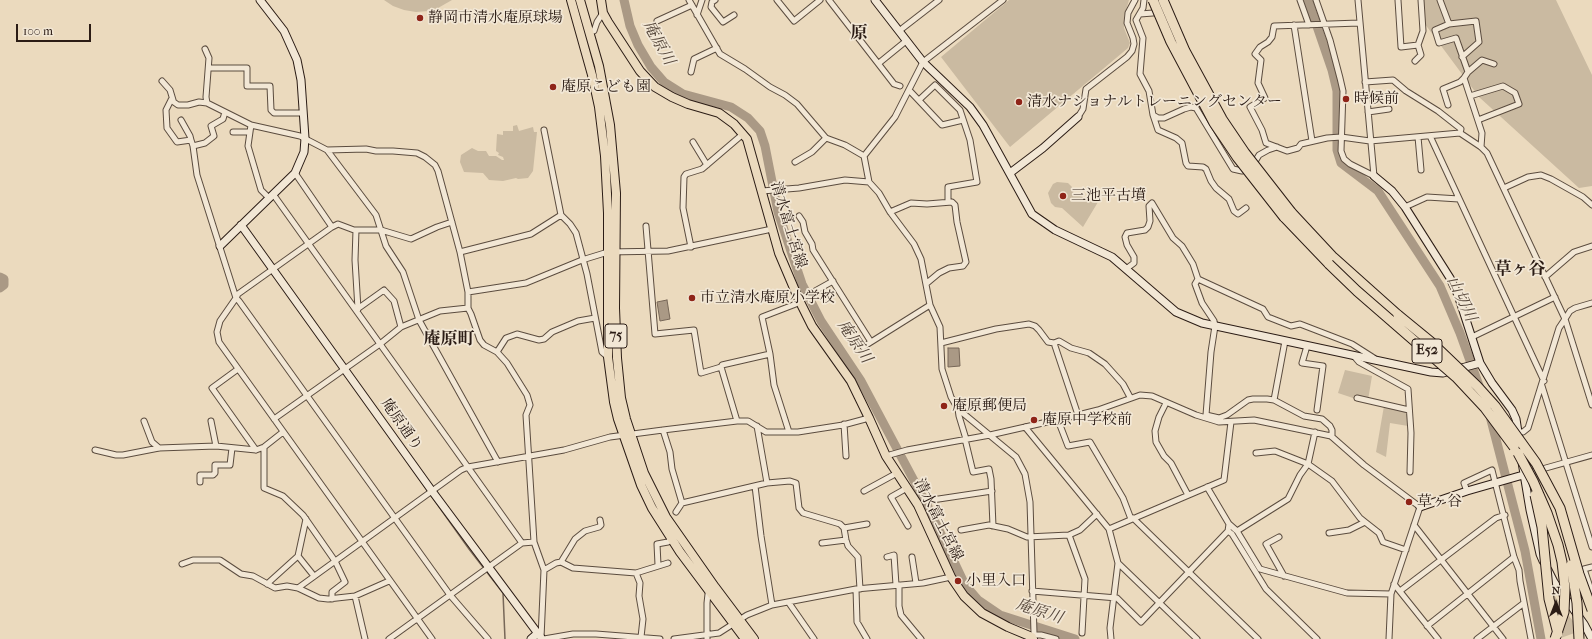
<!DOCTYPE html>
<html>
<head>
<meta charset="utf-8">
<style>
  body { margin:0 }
  #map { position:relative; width:1592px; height:639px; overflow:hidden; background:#ebdabe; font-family:"IM FELL French Canon",serif }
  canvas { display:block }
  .north { position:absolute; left:1536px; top:583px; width:40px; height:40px; -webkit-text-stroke:3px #f2e7d5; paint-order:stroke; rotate:0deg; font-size:11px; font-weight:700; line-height:16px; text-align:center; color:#2b1c15 }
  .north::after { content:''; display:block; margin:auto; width:14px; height:18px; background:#2b1c15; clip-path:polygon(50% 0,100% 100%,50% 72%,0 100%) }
  .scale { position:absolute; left:16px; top:24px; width:75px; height:18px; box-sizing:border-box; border:2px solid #2b1c15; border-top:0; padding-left:5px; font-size:12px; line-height:14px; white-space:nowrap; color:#2b1c15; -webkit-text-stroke:3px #f2e7d5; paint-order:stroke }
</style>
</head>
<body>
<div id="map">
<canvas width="1592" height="639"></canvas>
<div class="north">N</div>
<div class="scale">100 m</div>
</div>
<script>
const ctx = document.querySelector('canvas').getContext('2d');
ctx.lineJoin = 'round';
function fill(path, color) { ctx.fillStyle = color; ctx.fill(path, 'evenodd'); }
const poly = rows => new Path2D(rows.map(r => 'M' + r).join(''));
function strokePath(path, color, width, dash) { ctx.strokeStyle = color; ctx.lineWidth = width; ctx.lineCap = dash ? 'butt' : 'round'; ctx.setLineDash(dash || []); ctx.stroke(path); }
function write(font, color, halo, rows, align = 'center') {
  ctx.font = font + ' "IM FELL French Canon","Noto Serif JP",serif'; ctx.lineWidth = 3.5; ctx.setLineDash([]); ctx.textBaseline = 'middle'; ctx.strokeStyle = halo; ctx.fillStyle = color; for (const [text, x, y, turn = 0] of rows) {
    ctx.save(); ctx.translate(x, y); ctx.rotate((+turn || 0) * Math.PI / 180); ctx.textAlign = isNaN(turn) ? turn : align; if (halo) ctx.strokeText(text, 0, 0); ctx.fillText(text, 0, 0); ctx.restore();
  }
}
fill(poly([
  [384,0,452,0,438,8,429,11,416,12,404,10,393,6],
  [1009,0,1129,0,1124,17,1124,28,1130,43,1128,48,1010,147,941,57],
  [1419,0,1556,0,1592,75,1592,186,1579,188,1479,97,1419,16],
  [517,125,519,131,533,127,534,132,537,132,533,171,528,178,518,179,516,178,503,181,489,180,483,173,464,172,460,162,461,155,472,148,478,151,486,151,489,156,496,156,502,160,504,160,503,157,498,155,499,153,496,151,497,134,503,135,503,131,513,131,513,126],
  [1057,182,1068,183,1072,187,1074,194,1098,202,1083,227,1062,208,1055,207,1051,203,1048,193,1053,184],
  [1345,370,1372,376,1368,400,1356,399,1338,393],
  [1384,406,1405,411,1409,418,1408,426,1390,423,1386,457,1376,452],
  [1554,595,1580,631,1558,639,1548,598]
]), '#cabaa1');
const water = poly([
  [667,300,670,319,660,321,657,302,667,300],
  [948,348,959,348,960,366,948,367,948,348]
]);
fill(water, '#aa9985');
strokePath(water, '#776758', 1);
strokePath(poly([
  [410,466,469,549,503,593,505,639]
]), '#776758', 1.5);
strokePath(poly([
  [624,0,630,26,638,45,651,67,664,82,683,94,731,107,748,118,760,131,765,146,778,212,802,284,821,321,861,381,928,507,965,585,978,600,1000,615,1075,639],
  [1308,0,1332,70,1337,91,1337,150,1341,163,1378,191,1440,286,1460,333,1481,391],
  [0,277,4,279,4,285,0,288],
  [1490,416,1525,551,1541,639]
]), '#aa9985', 9);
const street = poly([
  [689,0,720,54,745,69,770,87,785,95,797,104,826,138,845,145,864,156,869,182,879,193,890,212,914,244,921,259,930,305,940,327,942,369,951,397,958,409,1016,457,1025,474,1030,502,1034,633,1032,637],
  [715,0,712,2,711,7,723,22,734,15],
  [777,0,794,21,820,0],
  [829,0,894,84,900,86],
  [1144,0,1143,8,1136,20,1143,38,1140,74,1149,91,1153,115,1158,118,1164,118,1184,109,1191,107,1196,108,1233,169,1242,171,1247,170],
  [1300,0,1309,25],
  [1316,0,1330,40,1340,78,1343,91,1341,151,1344,159,1350,164,1374,176],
  [1358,0,1374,176],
  [1398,0,1401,47,1418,45,1423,31,1421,0],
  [1440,0,1449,24,1435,30,1439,43,1456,38,1468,72,1464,78,1482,133,1481,147],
  [1140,14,1153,13],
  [697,15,702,0],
  [657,21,692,5],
  [1359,23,1274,26,1272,37,1268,42,1260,47,1255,54,1261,60,1258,83,1265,98,1250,107,1262,130,1266,143,1287,151,1298,148,1301,144,1327,138,1341,137,1370,141,1460,133,1481,147,1487,153,1565,319,1592,405],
  [1449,24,1476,21,1479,42,1462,57],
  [1294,25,1312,141],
  [590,31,594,31,597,22,603,13],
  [899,31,939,0],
  [205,49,209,58,206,97,207,103,251,125,300,136,327,150,376,215,386,246,403,272,419,320,498,462],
  [1415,61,1421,55,1418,45],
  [879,63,906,41],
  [209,68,247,68,247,86,270,86,271,110,274,113,303,113],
  [691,72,694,59,717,48],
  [1468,72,1482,60,1494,64],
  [162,81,170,90,173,100,171,100,178,105,188,105,199,102,207,103],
  [1365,82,1393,80,1406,91,1438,111,1461,129,1460,133],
  [909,90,942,125,963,120],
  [1470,96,1503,86,1515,93,1519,104,1478,120],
  [171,100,166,110,167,128,177,142,191,140,193,146,197,175,236,298,220,321,217,332,219,342,432,639],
  [919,100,935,85,960,110,970,140,977,182,948,187,948,202],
  [1448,105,1443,89,1460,82,1464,78],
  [1368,112,1389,109],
  [1153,115,1158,130,1176,138,1182,143,1186,163,1188,166,1203,167,1206,169,1211,181,1216,188,1229,199,1234,211,1238,214,1246,208],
  [1078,117,1083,109,1086,89,1127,57,1132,51,1134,44,1133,38,1127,23,1128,13,1135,0],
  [181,120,190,136,191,140],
  [251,125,248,146,261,190,269,198],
  [544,130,561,215,570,224,576,233,587,274,602,352,608,357],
  [233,132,249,132],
  [1430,136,1544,381],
  [1418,137,1421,170],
  [693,142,707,165],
  [193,146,205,143,214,136,211,126,223,119,225,112],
  [327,150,366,149,376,151,393,151,417,153,425,157,435,165,438,171,460,252,468,292,468,308,471,314,480,340,484,345,497,352,507,363,527,395,530,405,526,415,534,542,544,570,541,638],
  [864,156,895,117,923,62,1003,0],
  [795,162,812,152,826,138],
  [1253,165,1259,155,1268,150,1277,147],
  [295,173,332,227,238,294,236,298,239,301,450,595,488,639],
  [1504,188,1528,177,1541,175,1551,179,1583,197,1592,205],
  [762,191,799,188,845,180,869,182],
  [273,194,522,543],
  [1405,207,1427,197,1459,199],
  [890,212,911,203,927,204,952,202,955,205,957,222,966,262,963,266,949,268,939,273,927,283],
  [799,216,803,222,805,232,812,244,813,250,871,342],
  [646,226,655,334,694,330,701,373,721,367,737,421],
  [332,227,338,224,354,230,381,230,411,239,437,227,452,222],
  [356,230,355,260,358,309],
  [691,247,683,208,684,177,686,174,702,169,743,134],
  [460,252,531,234,561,215],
  [1126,269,1134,263,1134,257,1127,245,1125,237,1127,233,1145,230,1148,227,1150,221,1149,206,1152,203,1173,238,1182,246,1193,264,1198,279,1263,309,1268,317,1291,326,1300,324,1352,344,1374,358],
  [1545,277,1574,252,1592,246],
  [1198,279,1195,284,1202,303,1214,321,1215,326,1211,352,1206,415,1219,418,1219,422],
  [468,292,526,283,582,260,608,252,668,251,772,229],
  [799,300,833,281],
  [356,310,384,290,394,301,401,327],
  [1472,337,1555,297],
  [941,343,996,329,1029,324,1035,326,1039,330,1048,342,1054,343,1059,341,1071,348,1089,353,1105,364,1123,384,1130,397],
  [1054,343,1078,415],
  [1307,346,1302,363,1323,366,1317,410],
  [863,347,930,305],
  [497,352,506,338,517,334,539,340,544,339,552,332,578,321,595,318],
  [770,354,774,385,789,432],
  [1353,355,1359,362,1408,389,1411,433,1410,472],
  [721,367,722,365,770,354,762,317,801,302],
  [238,369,212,388,256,450],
  [1542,386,1592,547],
  [1357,398,1409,410],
  [1274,400,1285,341],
  [1166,403,1159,417,1155,431,1156,442,1164,456,1171,463,1188,495],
  [958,409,959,416,966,439],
  [1219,418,1227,415,1248,400,1253,399,1267,399,1274,400,1304,416,1322,419,1330,426,1332,430,1332,437],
  [274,419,380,344,401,327,440,311,468,308],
  [1058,420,1068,446,1090,442,1123,498,1131,519],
  [144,421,152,442,159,448],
  [211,421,216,446,256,450,264,447,283,432],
  [844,424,846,456],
  [757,426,767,483,790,481,796,483,799,508,803,513,840,524,844,528,846,540,848,546,858,557,860,589],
  [1025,427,1109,529,1118,563,1110,628,1111,639],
  [663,430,670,452,672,469,682,503,676,512],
  [1519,432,1523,432,1528,428,1559,328,1565,319,1570,311,1575,308,1592,303],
  [965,439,973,472,989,469,991,479,993,526],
  [264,447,264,488,283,496,303,515,335,561,345,582,332,592,332,599],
  [95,450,116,455,123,455,159,448,216,446],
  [1256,453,1275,451,1308,464,1332,481,1360,518,1365,522],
  [886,456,907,450,990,435,1078,415,1098,410,1140,395,1152,396,1196,415,1219,422,1254,420,1331,436,1364,465,1420,507,1391,594,1389,639],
  [1528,473,1592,455],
  [200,482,200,475,213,475,215,473,215,465,230,465,232,448],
  [755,486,761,536,772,605],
  [1207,487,1229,524,1237,531,1260,569,1347,593,1391,594],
  [907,488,891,497,908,526],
  [864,491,897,473],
  [1467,491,1464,483,1492,470,1514,557,1519,570,1520,581,1531,639],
  [932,500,992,491],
  [682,503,767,483],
  [1133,518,1258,639],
  [1414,525,1503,639],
  [844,528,867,524],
  [1109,529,1224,480,1231,422],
  [961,530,989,525,1008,529,1027,537,1069,535,1080,530,1097,514],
  [1228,531,1232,534,1266,589,1317,639],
  [1237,531,1288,499,1300,475,1308,464,1315,432],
  [1329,533,1349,530,1365,522,1379,533,1383,542,1406,550],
  [1069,535,1085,579,1082,633],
  [1279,537,1266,544,1284,576],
  [822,543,846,540],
  [298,556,314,576],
  [887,557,894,555,896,585],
  [912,557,916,583],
  [561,562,575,539,585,531,599,527,601,525,600,520],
  [1118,563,1197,639],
  [182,564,193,560,220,560,241,574,253,576,275,588,287,586,298,588,319,598,328,599,355,596,389,581],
  [658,565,657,544,668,542,671,539],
  [1592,567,1584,569,1592,593],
  [544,570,556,563,561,562,573,568,636,573,640,583,639,596,643,619,641,637],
  [636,573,668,563],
  [267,584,298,556,306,519],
  [1394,584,1438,639],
  [899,585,899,606,901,615,921,639],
  [298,588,461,470,468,467,564,450,610,437,663,430,737,421,748,421,766,432,798,432,843,425,869,418],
  [856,589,857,622,867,639],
  [1032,591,1117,598,1141,622,1228,531,1229,524],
  [1400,591,1496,518,1505,515],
  [355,596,365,639],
  [789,603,814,639],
  [1427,626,1514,557],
  [1033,635,1041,635,1056,639],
  [389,639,522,543,534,542],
  [544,639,573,634,596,634,660,639],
  [674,639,719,633,747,615,772,605,856,589,923,583,951,577],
  [707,639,707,603,708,594,709,592],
  [1477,639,1524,603]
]);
const secondary = poly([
  [875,0,923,62,970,107,983,125,1032,214,1055,230,1112,257,1176,312,1202,323,1431,372,1443,373,1480,363],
  [1010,173,1043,148,1078,117],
  [1374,176,1392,191,1405,207,1450,278,1458,295,1480,363,1492,383,1512,410,1516,419,1519,439],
  [241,225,432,491,542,639],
  [220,246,295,173,304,152,305,138,301,80,297,60,284,31,260,0],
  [1522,462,1530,510,1540,554,1543,561],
  [1420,507,1467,491,1523,475],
  [1548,570,1554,582,1584,624,1592,639],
  [531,639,538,633]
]);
const primary = poly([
  [571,0,592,75,599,107,605,156,608,213,608,357,614,402,618,419,641,485,652,508,680,552,745,639],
  [580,0,599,66,610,125,616,193,615,308,617,358,621,398,626,419,644,473,666,517,715,587,754,639],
  [601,0,603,13,608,22,640,71,655,87,672,97,688,104,719,113,734,124,747,139,779,253,799,300,812,326,851,381,869,418,886,456,918,505,951,577,964,596,982,613,1008,627,1032,637,1033,639]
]);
const highway = poly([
  [1291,212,1332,256,1398,315],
  [1284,217,1329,264]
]);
strokePath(street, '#5b4c3f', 7);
strokePath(secondary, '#2b1c15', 9);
strokePath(primary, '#2b1c15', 10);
strokePath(highway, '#2b1c15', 11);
strokePath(street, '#f2e7d5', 5);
strokePath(secondary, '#f2e7d5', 7);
strokePath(primary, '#ebdabe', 8);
strokePath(highway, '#ebdabe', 9);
const highwayBridge = poly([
  [1153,0,1171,42,1214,123,1237,157,1284,217],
  [1163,0,1185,51,1222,119,1245,153,1291,212],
  [1329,264,1357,291,1456,377,1485,408,1514,447],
  [1398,315,1431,342,1477,386,1495,406,1536,463,1560,508,1579,574,1592,610],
  [1518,453,1533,481,1547,513,1558,545,1562,562,1565,588,1564,612,1555,639],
  [1535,495,1542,527,1549,599,1558,634],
  [1571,565,1577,603,1579,639]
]);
strokePath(highwayBridge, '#2b1c15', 11, []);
strokePath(highwayBridge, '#ebdabe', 9);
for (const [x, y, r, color] of [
  [420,18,4,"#8f2418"],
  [553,87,4,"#8f2418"],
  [1346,99,4,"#8f2418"],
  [1019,102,4,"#8f2418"],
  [1063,196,4,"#8f2418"],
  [692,298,4,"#8f2418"],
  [944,406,4,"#8f2418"],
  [1034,420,4,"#8f2418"],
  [1409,502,4,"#8f2418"],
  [958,581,4,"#8f2418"]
]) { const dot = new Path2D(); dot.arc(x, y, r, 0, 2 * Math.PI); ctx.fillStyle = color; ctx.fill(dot); strokePath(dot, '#f2e7d5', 1.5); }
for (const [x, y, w] of [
  [616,336,22],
  [1427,351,30]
]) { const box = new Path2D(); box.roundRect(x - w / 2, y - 12, w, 24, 3); ctx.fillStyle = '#f2e7d5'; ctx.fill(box); strokePath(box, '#2b1c15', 1); }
write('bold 14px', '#2b1c15', null, [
  ["75",616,336],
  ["E52",1427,351]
]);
write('15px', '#2b1c15', '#f2e7d5', [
  ["静岡市清水庵原球場",428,18],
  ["庵原こども園",561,87],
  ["時候前",1354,99],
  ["清水ナショナルトレーニングセンター",1027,102],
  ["三池平古墳",1071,196],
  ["市立清水庵原小学校",700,298],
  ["庵原郵便局",952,406],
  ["庵原中学校前",1042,420],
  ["草ヶ谷",1417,502],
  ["小里入口",966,581]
], 'left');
write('15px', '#2b1c15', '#f2e7d5', [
  ["清水富士宮線",788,225,73],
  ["庵原通り",401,425,55],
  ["清水富士宮線",938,520,63]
]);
write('italic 16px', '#57483c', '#f2e7d5', [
  ["庵原川",658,43,61],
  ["山切川",1461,299,65],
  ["庵原川",854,342,56],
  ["庵原川",1039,612,18]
]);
write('bold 17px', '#2b1c15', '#f2e7d5', [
  ["原",859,34],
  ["草ヶ谷",1520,270],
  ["庵原町",449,340]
]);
</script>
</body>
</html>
